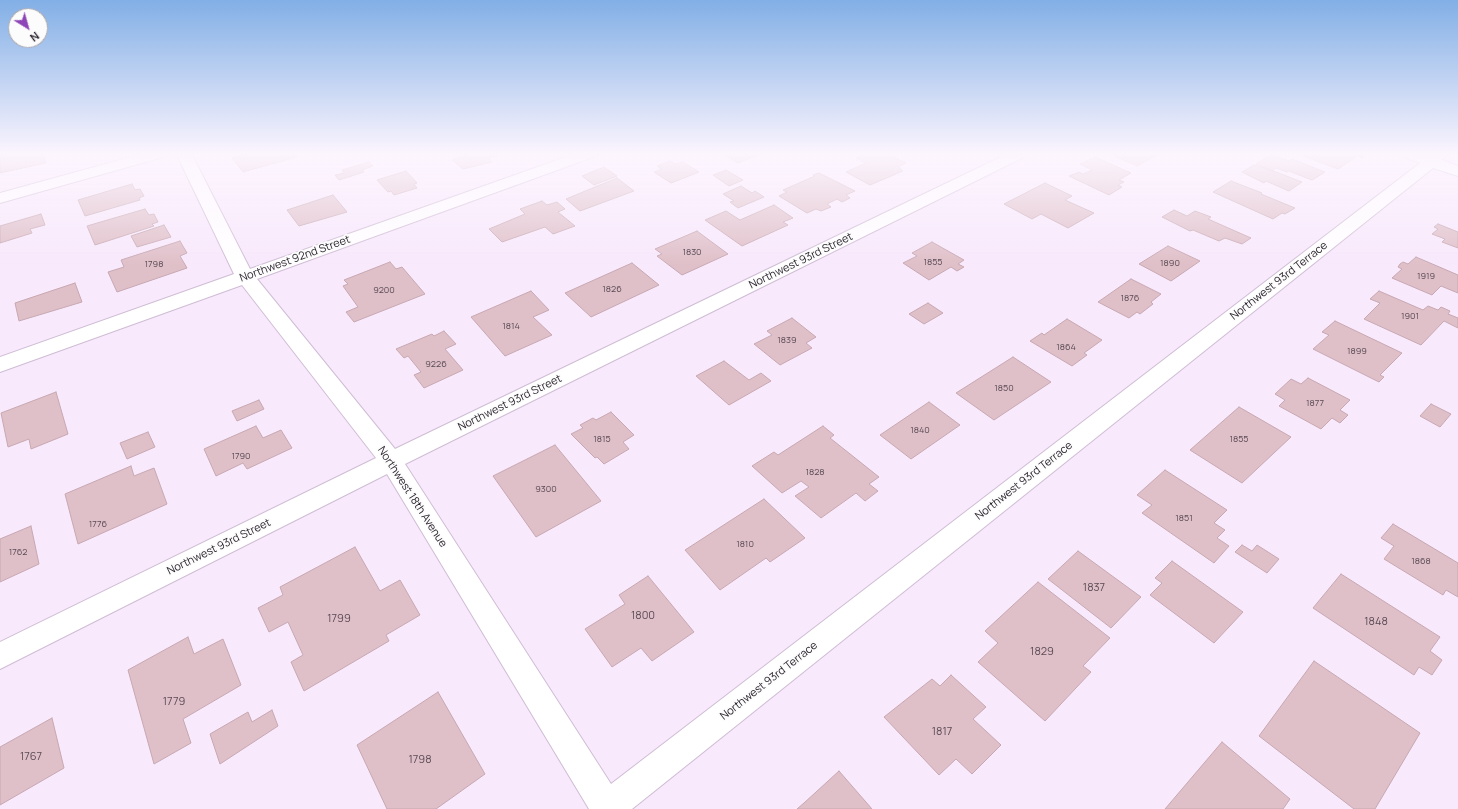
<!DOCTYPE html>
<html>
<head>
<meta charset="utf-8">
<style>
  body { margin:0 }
  #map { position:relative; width:1458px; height:809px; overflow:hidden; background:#f8e9fc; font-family:Manrope,sans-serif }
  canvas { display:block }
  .north { position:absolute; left:8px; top:8px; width:40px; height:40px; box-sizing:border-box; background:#fcfcfc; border:1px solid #a9a6aa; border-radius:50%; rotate:143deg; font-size:11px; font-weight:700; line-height:16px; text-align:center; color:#2d262f }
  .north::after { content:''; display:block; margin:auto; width:14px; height:18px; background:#8e45b7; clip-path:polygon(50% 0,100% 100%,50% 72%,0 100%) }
</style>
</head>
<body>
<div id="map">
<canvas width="1458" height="809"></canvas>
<div class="north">N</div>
</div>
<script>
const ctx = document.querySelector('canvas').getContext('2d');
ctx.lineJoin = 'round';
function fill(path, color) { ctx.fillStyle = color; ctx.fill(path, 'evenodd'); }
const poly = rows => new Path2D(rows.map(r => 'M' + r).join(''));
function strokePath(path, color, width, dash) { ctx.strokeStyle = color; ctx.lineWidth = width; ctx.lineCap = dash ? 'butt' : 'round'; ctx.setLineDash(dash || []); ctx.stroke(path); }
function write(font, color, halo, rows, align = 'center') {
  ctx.font = font + ' Manrope,sans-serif'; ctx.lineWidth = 3.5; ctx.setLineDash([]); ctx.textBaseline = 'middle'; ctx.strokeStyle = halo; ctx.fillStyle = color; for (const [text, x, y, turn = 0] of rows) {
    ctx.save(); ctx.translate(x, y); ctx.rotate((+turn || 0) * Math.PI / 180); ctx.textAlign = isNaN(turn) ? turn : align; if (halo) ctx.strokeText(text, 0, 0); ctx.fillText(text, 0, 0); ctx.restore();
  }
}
const building = poly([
  [0,153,43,153,46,163,0,173,0,153],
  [250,153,293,153,297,157,243,172,232,158,250,153],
  [472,153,495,153,498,155,488,158,492,162,463,169,452,160,472,153],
  [721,153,763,153,738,163,721,153],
  [866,153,886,153,906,163,898,167,903,171,870,185,846,172,866,163,856,158,866,153],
  [1112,153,1161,153,1137,166,1110,154,1112,153],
  [1304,153,1364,153,1367,154,1362,158,1357,156,1338,169,1303,156,1306,154,1304,153],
  [1272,154,1289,161,1292,159,1325,172,1312,180,1289,171,1287,172,1276,168,1272,171,1256,164,1272,154],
  [1095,157,1131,173,1119,180,1124,182,1118,185,1122,187,1109,195,1069,176,1079,172,1083,174,1092,170,1080,164,1095,157],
  [670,161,675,164,683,162,699,172,671,183,654,172,662,169,657,166,670,161],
  [369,162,373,166,362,170,364,172,339,180,335,175,344,173,342,170,369,162],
  [1254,165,1271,170,1302,182,1289,191,1266,181,1264,183,1242,172,1254,165],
  [604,167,617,176,594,185,582,176,604,167],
  [726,170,743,180,729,186,713,175,726,170],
  [406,171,417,183,414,184,417,188,394,195,391,191,388,192,377,180,406,171],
  [819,173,855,191,846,195,850,198,842,202,837,199,827,204,831,207,821,211,816,209,807,213,779,196,787,192,783,190,815,176,813,175,819,173],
  [617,178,634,191,580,211,566,199,617,178],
  [1231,181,1262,193,1261,194,1295,208,1285,214,1282,213,1273,219,1213,192,1231,181],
  [1045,183,1072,196,1065,200,1094,213,1068,228,1041,214,1032,219,1004,204,1045,183],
  [132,184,135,190,140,189,144,196,139,198,140,200,85,216,78,200,132,184],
  [741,186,752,193,755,191,764,197,738,208,730,202,734,201,723,194,741,186],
  [333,195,347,212,299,226,287,210,333,195],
  [542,201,547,205,557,202,565,209,558,212,575,226,553,234,545,227,502,242,489,229,525,214,520,209,542,201],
  [774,205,793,218,783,222,788,225,742,246,705,220,726,211,740,220,774,205],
  [145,209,149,215,154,214,158,222,152,224,154,226,95,245,87,226,145,209],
  [1174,210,1187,216,1195,211,1211,217,1208,219,1251,238,1242,244,1225,238,1219,241,1193,230,1190,231,1162,217,1174,210],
  [41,214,45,225,30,229,32,233,0,243,0,226,41,214],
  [1438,224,1458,232,1458,248,1442,242,1445,239,1432,234,1438,229,1434,227,1438,224],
  [164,225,171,237,137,247,131,236,164,225],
  [697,231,728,254,682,275,657,256,662,254,655,249,697,231],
  [180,241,187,253,180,256,187,268,117,292,108,272,124,267,121,260,180,241],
  [932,242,964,260,958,264,964,267,957,271,951,267,929,280,903,263,917,256,912,253,932,242],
  [1168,246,1200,261,1171,281,1139,264,1168,246],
  [1416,257,1458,275,1458,293,1441,286,1432,295,1392,278,1402,269,1398,267,1400,264,1403,262,1408,264,1416,257],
  [390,262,396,269,402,267,425,294,354,322,346,312,358,307,343,286,348,284,344,280,390,262],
  [632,263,659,285,591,317,565,293,632,263],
  [1131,279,1161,294,1151,302,1153,304,1140,314,1137,312,1129,318,1098,302,1131,279],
  [75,283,82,302,19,321,15,303,75,283],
  [531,291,549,310,533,317,552,335,505,356,471,317,531,291],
  [1379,291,1423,310,1428,306,1438,310,1441,307,1450,311,1448,314,1458,318,1458,328,1444,321,1421,345,1364,319,1380,303,1370,299,1379,291],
  [928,303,943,313,924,324,909,314,928,303],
  [792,318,816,337,806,343,812,348,780,365,754,344,772,335,767,331,792,318],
  [1067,319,1102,340,1084,353,1087,355,1072,366,1030,341,1042,333,1044,335,1067,319],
  [1335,321,1402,353,1380,375,1384,377,1379,382,1313,349,1329,335,1322,332,1335,321],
  [444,331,456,344,445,349,463,370,424,388,414,375,421,372,408,356,404,358,396,349,432,334,434,336,444,331],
  [1013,357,1051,382,994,420,956,393,1013,357],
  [724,361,749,380,761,373,771,381,729,405,696,376,724,361],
  [1308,378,1350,400,1340,410,1348,415,1340,423,1332,418,1321,429,1279,406,1285,400,1275,394,1291,379,1301,384,1308,378],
  [56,392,68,434,31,449,29,439,8,447,1,413,56,392],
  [259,400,264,409,237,421,232,411,259,400],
  [929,402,960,425,911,459,880,435,929,402],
  [1431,404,1451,414,1440,427,1420,416,1431,404],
  [1239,407,1291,437,1242,483,1190,450,1239,407],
  [611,412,634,435,623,442,629,449,604,464,597,457,595,458,571,434,583,428,580,425,593,418,596,420,611,412],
  [256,426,263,438,281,430,292,448,247,469,243,463,216,476,204,449,256,426],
  [823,426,834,435,830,438,879,477,869,484,878,491,865,501,856,493,821,518,795,496,809,487,801,481,782,493,752,466,774,452,778,455,823,426],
  [148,432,155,447,127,459,120,443,148,432],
  [555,445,601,501,536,537,493,476,555,445],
  [131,466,134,476,154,468,167,504,78,544,65,494,131,466],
  [1165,470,1227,510,1214,523,1225,530,1217,538,1229,546,1214,563,1142,513,1152,505,1137,495,1165,470],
  [764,499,805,538,770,562,766,558,720,590,685,550,764,499],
  [1393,524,1458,563,1458,597,1446,590,1443,595,1384,559,1394,546,1381,538,1393,524],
  [31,526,39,564,0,582,0,539,31,526],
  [1242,545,1252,551,1257,545,1279,559,1267,573,1235,552,1242,545],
  [355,547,380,591,400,580,420,615,386,635,389,641,304,691,291,662,303,655,288,622,269,632,258,608,283,595,280,587,355,547],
  [1078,551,1141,597,1111,628,1048,579,1078,551],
  [1172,561,1243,612,1214,643,1150,595,1162,583,1155,578,1172,561],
  [1341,574,1440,637,1430,651,1442,660,1432,675,1419,667,1414,675,1313,608,1341,574],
  [648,576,694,632,652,661,641,648,612,667,585,629,625,604,619,595,648,576],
  [1038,582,1110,638,1083,666,1091,672,1045,721,978,662,998,643,985,631,1038,582],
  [188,637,194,654,223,639,241,685,183,719,191,743,154,764,128,670,188,637],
  [1314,661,1420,733,1375,809,1354,809,1259,736,1314,661],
  [951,675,986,707,973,719,1001,745,972,774,956,759,939,775,884,717,932,679,940,686,951,675],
  [438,692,485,774,436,809,387,809,357,745,438,692],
  [272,710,278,726,220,764,210,734,248,712,252,722,272,710],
  [52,718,64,768,0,805,0,747,52,718],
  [1222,742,1290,799,1283,809,1165,809,1222,742],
  [839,771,872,809,797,809,804,803,839,771]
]);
fill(building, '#dfbfc8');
strokePath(building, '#c7a8b1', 1);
const minor = poly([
  [145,153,170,153,167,156,0,203,0,193,145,153],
  [176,153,191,153,250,269,577,153,598,153,596,156,257,279,395,449,1009,153,1029,153,1026,156,405,464,611,784,1420,163,1401,156,1399,153,1420,153,1429,156,1433,153,1449,153,1442,160,1458,166,1458,176,1433,168,632,809,589,809,387,474,0,669,0,642,376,458,242,285,0,372,0,357,234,274,176,153]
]);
strokePath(minor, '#cfbdd4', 2);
fill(minor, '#fff');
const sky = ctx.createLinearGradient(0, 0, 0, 266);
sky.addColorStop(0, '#82afe6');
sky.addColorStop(0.58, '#fcf5fe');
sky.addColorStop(1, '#fcf5fe00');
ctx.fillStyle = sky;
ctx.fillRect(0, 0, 1458, 266);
write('9px', '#5a4c55', null, [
  ["1830",692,252],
  ["1855",933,262],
  ["1890",1170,263],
  ["1798",154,264],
  ["1919",1426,276],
  ["1826",612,289],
  ["9200",384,290],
  ["1876",1130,298],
  ["1901",1410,316],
  ["1814",511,326],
  ["1839",787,340],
  ["1864",1066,347],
  ["1899",1357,351],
  ["9226",436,364],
  ["1850",1004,388],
  ["1877",1315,403],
  ["1840",920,430],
  ["1815",602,439],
  ["1855",1239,439],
  ["1790",241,456],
  ["1828",815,472],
  ["9300",546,489],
  ["1851",1184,518],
  ["1776",98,524],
  ["1810",745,544],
  ["1762",18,552],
  ["1868",1421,561]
]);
write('11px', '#2d262f', '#fcfcfc', [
  ["Northwest 92nd Street",295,259,-20],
  ["Northwest 93rd Street",801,261,-26],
  ["Northwest 93rd Terrace",1279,281,-38],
  ["Northwest 93rd Street",510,403,-26],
  ["Northwest 93rd Terrace",1024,481,-38],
  ["Northwest 18th Avenue",412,497,57],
  ["Northwest 93rd Street",219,547,-26],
  ["Northwest 93rd Terrace",769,681,-38]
]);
write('11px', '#5a4c55', null, [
  ["1837",1094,588],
  ["1800",643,616],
  ["1799",339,619],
  ["1848",1376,622],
  ["1829",1042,652],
  ["1779",174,702],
  ["1817",942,732],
  ["1767",31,757],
  ["1798",420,760]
]);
</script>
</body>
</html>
